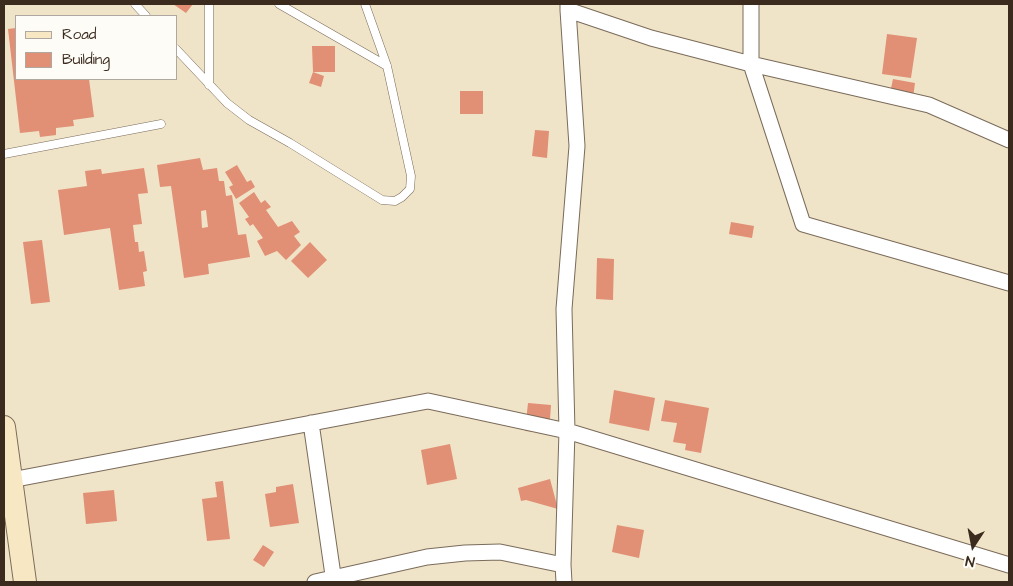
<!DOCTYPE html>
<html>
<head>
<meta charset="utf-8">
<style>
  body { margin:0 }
  #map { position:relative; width:1013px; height:586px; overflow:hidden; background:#f0e4c8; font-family:"Architects Daughter",sans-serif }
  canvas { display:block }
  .frame { position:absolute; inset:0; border:5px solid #3b2a1e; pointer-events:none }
  .legend { position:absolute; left:15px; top:15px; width:162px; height:65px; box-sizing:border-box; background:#fdfcf7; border:1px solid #afa8a0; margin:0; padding:6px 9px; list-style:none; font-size:15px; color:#3b2a1e }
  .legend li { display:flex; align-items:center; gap:10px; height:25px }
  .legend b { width:25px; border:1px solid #afa8a0 }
  .north { position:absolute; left:948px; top:521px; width:50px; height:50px; -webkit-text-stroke:4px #fdfcf7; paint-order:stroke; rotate:191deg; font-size:14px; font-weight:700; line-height:20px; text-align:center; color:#3b2a1e }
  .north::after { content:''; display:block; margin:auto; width:18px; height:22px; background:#3b2a1e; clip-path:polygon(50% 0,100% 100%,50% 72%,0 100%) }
</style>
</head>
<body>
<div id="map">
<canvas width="1013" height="586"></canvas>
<div class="frame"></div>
<ul class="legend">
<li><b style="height:6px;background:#f7e8c3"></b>Road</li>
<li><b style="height:14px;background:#e18f75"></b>Building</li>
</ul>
<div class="north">N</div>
</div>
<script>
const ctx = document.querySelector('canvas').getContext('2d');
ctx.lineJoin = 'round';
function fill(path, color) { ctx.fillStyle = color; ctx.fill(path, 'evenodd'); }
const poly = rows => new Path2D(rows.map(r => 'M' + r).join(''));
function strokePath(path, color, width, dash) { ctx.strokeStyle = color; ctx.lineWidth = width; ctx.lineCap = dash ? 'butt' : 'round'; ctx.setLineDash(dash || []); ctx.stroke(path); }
fill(poly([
  [173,4,193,4,186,13],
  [16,28,16,79,89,79,94,117,73,120,74,126,56,128,56,135,40,137,39,131,20,133,8,29],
  [887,34,917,38,911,78,882,74],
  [312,46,335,46,335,72,313,72],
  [313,72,324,76,321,87,309,83],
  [893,79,915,83,913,98,890,93],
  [460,91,483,91,483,114,460,114],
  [535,130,549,131,547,158,532,156],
  [200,158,203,170,217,168,219,181,224,181,226,196,232,195,238,235,246,234,250,257,208,264,209,274,184,278,171,186,160,187,157,165],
  [206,210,208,227,202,228,201,211],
  [237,165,247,182,251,180,255,187,236,199,229,187,233,185,225,172],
  [144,168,148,193,138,194,142,224,133,225,135,242,138,242,139,252,144,251,147,271,143,272,145,286,119,290,110,228,64,235,58,190,87,186,85,171,101,169,102,174],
  [254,192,261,203,265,200,271,207,266,210,278,227,292,221,300,232,294,236,301,245,286,260,277,251,265,256,257,241,263,238,253,224,250,226,245,219,249,217,239,203],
  [731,222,754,226,752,238,729,234],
  [42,240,50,302,31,304,23,242],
  [310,242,327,260,308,278,291,261],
  [597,258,614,259,613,300,596,299],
  [614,390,655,398,649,431,609,423],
  [665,400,709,408,701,453,685,450,686,444,673,442,677,423,661,421],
  [528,403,551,405,549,433,525,431],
  [450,444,457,479,427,485,421,450],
  [550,479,558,509,526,500,521,501,518,488],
  [223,481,230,539,207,541,202,499,217,497,215,482],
  [293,484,299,523,270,527,265,494,276,492,276,487],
  [114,490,117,521,86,524,83,493],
  [617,525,644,530,639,558,612,552],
  [263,545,274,552,264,567,253,560]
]), '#e18f75');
const lane = poly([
  [135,4,146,16],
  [209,4,209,85],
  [279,4,387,66],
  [176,49,227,103,249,120,290,143,382,200,395,201,402,197,410,189,411,176,387,66,365,4],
  [4,154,161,124]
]);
const street = poly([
  [568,4,568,10,651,38,751,64,929,105,1009,140],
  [751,4,751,64,803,224,1009,283],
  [311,423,334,582],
  [11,480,428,401,567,431,1009,565],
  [315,582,427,557,465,553,500,552,563,565],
  [564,582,563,565,567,431,564,309,577,146,568,10]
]);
const secondary = poly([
  [4,427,25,582]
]);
strokePath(lane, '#7a6b5a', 9);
strokePath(street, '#7a6b5a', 17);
strokePath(secondary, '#7a6b5a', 24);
strokePath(lane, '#fff', 8);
strokePath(street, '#fff', 15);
strokePath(secondary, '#f7e8c3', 22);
</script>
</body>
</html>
